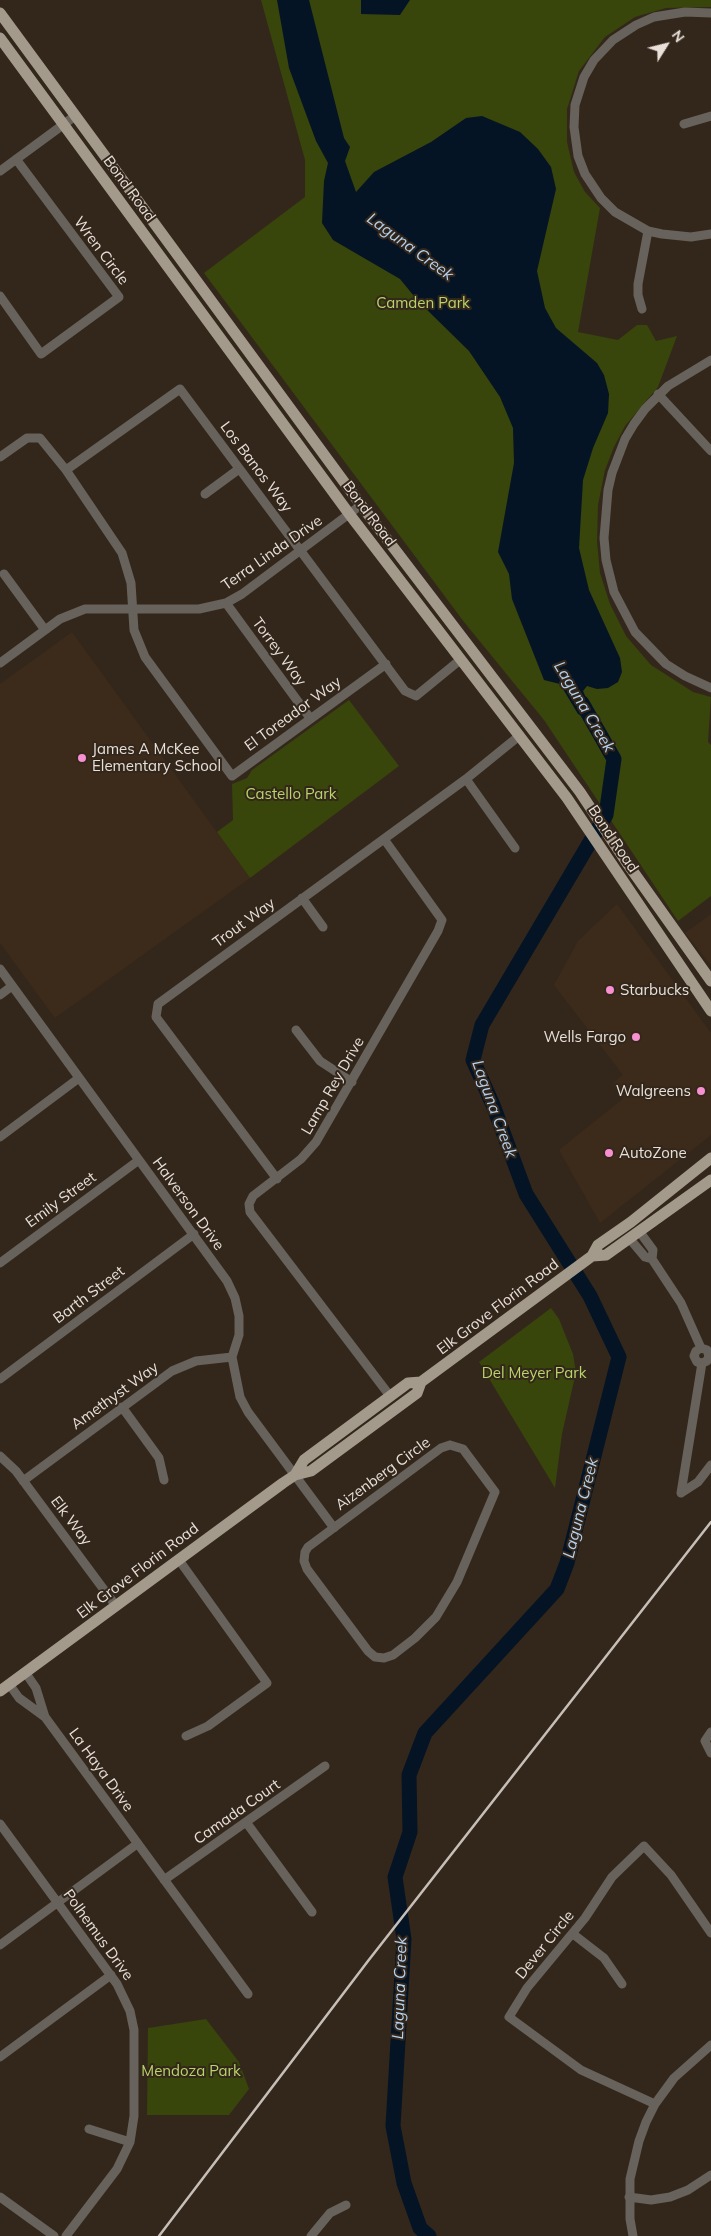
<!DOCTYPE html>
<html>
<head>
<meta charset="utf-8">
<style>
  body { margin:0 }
  #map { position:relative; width:711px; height:2236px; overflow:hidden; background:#33271b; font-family:Mulish,sans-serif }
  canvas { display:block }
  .north { position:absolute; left:641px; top:20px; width:50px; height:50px; -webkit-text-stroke:4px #33271b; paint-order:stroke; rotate:54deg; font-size:14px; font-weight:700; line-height:20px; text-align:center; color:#e8e0d9 }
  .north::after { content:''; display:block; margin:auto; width:18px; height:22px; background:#e8e0d9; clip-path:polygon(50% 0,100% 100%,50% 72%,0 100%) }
</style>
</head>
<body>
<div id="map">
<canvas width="711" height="2236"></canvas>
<div class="north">N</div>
</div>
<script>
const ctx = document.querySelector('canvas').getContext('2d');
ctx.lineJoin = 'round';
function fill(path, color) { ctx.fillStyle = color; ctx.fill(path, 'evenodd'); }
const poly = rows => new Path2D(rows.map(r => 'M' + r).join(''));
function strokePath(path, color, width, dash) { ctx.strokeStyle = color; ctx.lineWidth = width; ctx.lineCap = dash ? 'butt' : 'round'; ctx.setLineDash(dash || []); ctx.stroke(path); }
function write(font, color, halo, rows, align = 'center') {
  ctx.font = font + ' Mulish,sans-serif'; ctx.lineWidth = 4; ctx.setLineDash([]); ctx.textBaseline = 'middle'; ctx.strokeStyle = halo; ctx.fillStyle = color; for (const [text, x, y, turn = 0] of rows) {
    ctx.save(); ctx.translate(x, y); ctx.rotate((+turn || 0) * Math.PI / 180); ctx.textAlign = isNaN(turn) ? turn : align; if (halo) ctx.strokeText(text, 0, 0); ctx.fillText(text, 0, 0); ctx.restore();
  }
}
fill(poly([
  [72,632,250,878,55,1018,0,943,0,684],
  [617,904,711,1033,711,1135,600,1223,559,1150,624,1098,613,1083,623,1075,554,985,578,941],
  [711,914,711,965,685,933]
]), '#3c2b1a');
fill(poly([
  [261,0,711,0,711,7,666,8,635,17,605,37,579,71,567,109,567,142,574,172,585,192,600,208,578,332,618,340,637,325,647,325,656,341,677,336,658,387,625,426,614,447,605,470,598,505,597,541,600,573,610,604,626,636,651,665,693,692,711,697,708,742,711,745,711,896,678,921,544,720,464,622,204,273,305,197,305,160],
  [349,700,399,766,250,878,217,832,233,820,232,784,247,778,252,770],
  [551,1308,559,1319,573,1354,576,1372,562,1434,555,1488,479,1362],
  [206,2019,239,2062,249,2089,229,2115,147,2115,148,2028]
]), '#38450b');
fill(poly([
  [277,0,309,0,344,138,350,147,345,161,356,192,374,172,431,142,466,118,482,116,520,132,538,149,551,167,556,189,537,271,545,308,556,328,597,363,604,375,609,394,608,413,593,448,583,480,579,548,589,590,620,658,622,672,618,682,608,688,597,689,587,686,583,691,591,709,591,720,578,714,560,684,544,680,512,599,509,574,498,552,514,463,513,428,500,397,469,351,418,301,400,279,333,240,322,223,324,181,328,163,316,141,289,68],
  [361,0,410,0,400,15,361,14]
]), '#041425');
strokePath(poly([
  [429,2236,420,2228,404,2183,393,2126,404,1939,395,1877,410,1832,409,1775,425,1733,557,1589,567,1563,619,1357,590,1296,526,1194,493,1105,473,1060,482,1025,606,815,614,759,582,703]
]), '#041425', 15);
strokePath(poly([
  [711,13,685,12,654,17,636,25,613,40,594,60,584,77,575,105,574,127,578,156,585,174,601,198,615,212,648,231,662,234,691,237,711,234],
  [684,124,711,116],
  [0,171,75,116],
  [0,296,41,354,119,297,16,159],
  [642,309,638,295,638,284,648,231],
  [711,360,668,386,645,409,634,424,625,439,612,473,608,490,604,538,606,560,614,592,635,632,666,664,685,676,711,688],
  [658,394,711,451],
  [0,457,27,438,40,438,66,470,122,553,131,583,134,630,145,657,232,776,386,664],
  [66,470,180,389,405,691,416,696,460,660],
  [205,494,239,469],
  [4,574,45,630],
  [226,603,310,718],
  [0,663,60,619,85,609,199,609,226,603,242,594,361,505],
  [466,779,515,848],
  [384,839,442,920,438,931,316,1142,301,1159,253,1196,249,1204,250,1212,390,1396],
  [302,898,323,927],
  [0,969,227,1281,235,1298,239,1316,239,1335,232,1357,240,1397,248,1412,334,1528],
  [0,995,12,986],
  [296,1030,320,1061,352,1082],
  [0,1137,79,1078],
  [277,1179,156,1017,158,1004,466,779,519,736],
  [639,1231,653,1250,652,1259,681,1303,701,1348],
  [629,1238,645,1257,652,1259],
  [0,1263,139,1160],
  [0,1379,194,1234],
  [122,1407,159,1458,164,1480],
  [450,1445,463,1449,495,1492,457,1582,436,1617,415,1638,393,1655,384,1658,375,1657,368,1651,307,1569,304,1561,305,1552,308,1547,441,1448,450,1445],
  [0,1456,16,1471,116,1606],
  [23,1481,172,1371,196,1361,232,1357],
  [681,1493,702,1363,707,1361,709,1356,707,1350,701,1348,696,1351,694,1356,697,1362,702,1363],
  [681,1493,698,1482,711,1465],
  [179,1560,267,1683,208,1726,186,1736],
  [25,1672,36,1688,45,1717,248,1994],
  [9,1684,19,1698,45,1717],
  [711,1732,705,1741,711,1753],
  [246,1822,312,1912],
  [0,1824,117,1984,130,2011,134,2030,134,2116,130,2142,117,2169,66,2236],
  [164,1880,325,1766],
  [573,1934,604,1958,622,1984],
  [0,1945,137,1844],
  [0,2057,111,1975],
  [655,2104,581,2070,509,2017,527,1988,585,1918,612,1877,644,1846,671,1875,711,1933],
  [89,2129,130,2142],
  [0,2197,54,2236],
  [629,2197,651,2200,670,2197,688,2190,711,2175],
  [311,2236,330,2213,346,2205],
  [633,2236,630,2219,630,2179,639,2141,646,2122,655,2104,674,2078,711,2045]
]), '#67625b', 9);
strokePath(poly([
  [0,13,361,505,580,792,627,863,711,981],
  [0,38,350,515,567,798,711,1011],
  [592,1256,606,1255,711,1180],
  [295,1475,304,1460,408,1383,421,1382],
  [0,1691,283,1483,295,1475,311,1471,417,1393,421,1382,592,1256,598,1245,631,1222,711,1158]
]), '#a49a8c', 11);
strokePath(poly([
  [159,2236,368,1961,711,1522]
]), '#c7bfb7', 2.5);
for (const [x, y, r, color] of [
  [82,758,5,"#f690d0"],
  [610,990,5,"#f690d0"],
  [636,1037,5,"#f690d0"],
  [701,1091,5,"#f690d0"],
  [609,1153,5,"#f690d0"]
]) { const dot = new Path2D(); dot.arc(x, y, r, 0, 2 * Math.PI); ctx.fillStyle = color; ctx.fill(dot); strokePath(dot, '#33271b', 2); }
write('15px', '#e8e0d9', '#33271b', [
  ["Bond Road",129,189,54],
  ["Wren Circle",101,251,53],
  ["Los Banos Way",256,467,53],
  ["Bond Road",369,514,53],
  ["Terra Linda Drive",272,553,-35],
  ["Torrey Way",279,652,54],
  ["El Toreador Way",293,714,-36],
  ["Bond Road",613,839,56],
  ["Trout Way",244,923,-36],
  ["Lamp Rey Drive",333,1086,-60],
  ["Emily Street",61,1200,-36],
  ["Halverson Drive",188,1204,54],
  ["Barth Street",89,1295,-37],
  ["Elk Grove Florin Road",498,1307,-37],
  ["Amethyst Way",115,1396,-36],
  ["Aizenberg Circle",383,1474,-36],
  ["Elk Way",71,1521,53],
  ["Elk Grove Florin Road",138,1571,-37],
  ["La Haya Drive",101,1770,54],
  ["Camada Court",237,1812,-35],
  ["Polhemus Drive",98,1935,54],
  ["Dever Circle",545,1945,-51]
]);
write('15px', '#b9d46a', '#33271b', [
  ["Camden Park",423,303],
  ["Castello Park",291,794],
  ["Del Meyer Park",534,1373],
  ["Mendoza Park",191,2071]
]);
write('15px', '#e8e0d9', '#33271b', [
  ["James A McKee",92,749],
  ["Elementary School",92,766],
  ["Starbucks",620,990],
  ["Wells Fargo",626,1037,"right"],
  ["Walgreens",691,1091,"right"],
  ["AutoZone",619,1153]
], 'left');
write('italic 16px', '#b4d2f1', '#33271b', [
  ["Laguna Creek",410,247,36],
  ["Laguna Creek",584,707,59],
  ["Laguna Creek",494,1109,70],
  ["Laguna Creek",581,1508,-76],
  ["Laguna Creek",400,1988,-88]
]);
</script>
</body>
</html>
